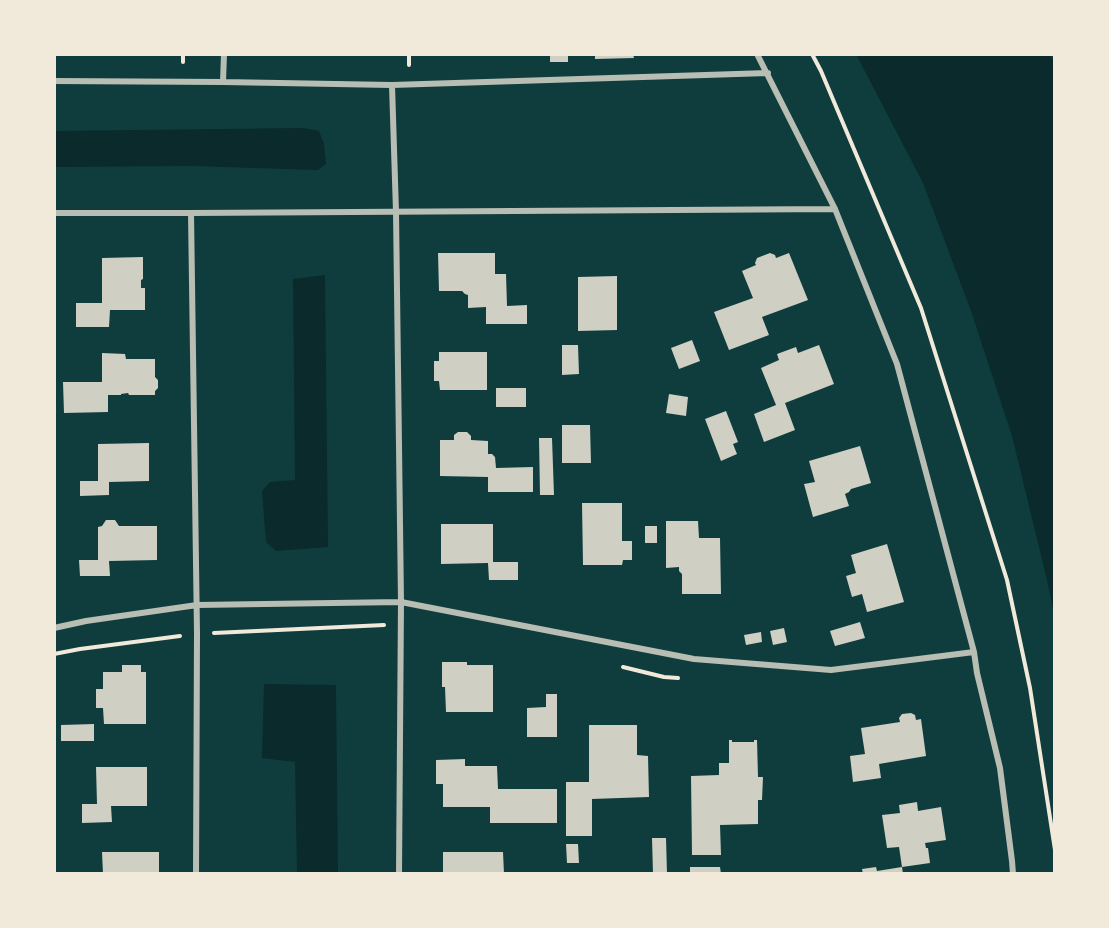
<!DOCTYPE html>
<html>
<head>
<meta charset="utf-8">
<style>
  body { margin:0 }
  #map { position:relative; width:1109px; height:928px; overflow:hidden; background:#0f3d3e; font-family:Ubuntu,sans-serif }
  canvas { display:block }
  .frame { position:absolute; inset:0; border:56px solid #f1e9da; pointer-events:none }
</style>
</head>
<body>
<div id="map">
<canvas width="1109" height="928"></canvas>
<div class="frame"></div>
</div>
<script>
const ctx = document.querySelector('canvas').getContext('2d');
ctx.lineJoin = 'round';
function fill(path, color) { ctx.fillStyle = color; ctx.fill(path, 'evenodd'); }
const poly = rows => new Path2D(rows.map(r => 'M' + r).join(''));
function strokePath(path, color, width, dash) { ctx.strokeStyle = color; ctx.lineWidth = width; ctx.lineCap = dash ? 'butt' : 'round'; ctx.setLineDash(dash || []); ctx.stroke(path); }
fill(poly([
  [856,54,1050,54,1055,65,1055,619,1047,580,1012,436,971,311,923,183],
  [304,128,319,131,324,144,326,164,318,170,192,166,54,167,54,131],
  [325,275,328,547,276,551,266,542,262,491,270,482,295,480,293,279],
  [264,684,336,685,338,874,297,874,295,762,262,758]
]), '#0a2a2b');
fill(poly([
  [550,54,568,54,568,62,550,62],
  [595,54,633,54,634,58,595,59],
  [438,253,495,253,495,274,506,274,507,306,527,305,527,324,486,324,486,307,468,308,468,295,465,294,462,291,439,291],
  [770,253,775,255,776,258,789,253,808,300,762,317,769,335,729,350,714,312,753,298,742,271,756,265,755,263,757,258],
  [143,257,143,279,141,280,141,288,145,288,145,310,110,310,109,327,76,327,76,303,102,303,102,258],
  [617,276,617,330,578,331,578,277],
  [692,340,700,361,679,369,671,348],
  [562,345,578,345,579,374,562,375],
  [819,345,834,384,785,403,795,430,764,442,754,414,776,405,761,368,779,360,777,354,796,347,798,353],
  [439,352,487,352,487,390,440,390,439,381,434,381,434,361,439,361],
  [102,353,125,354,126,359,155,359,155,377,158,380,158,388,155,391,155,395,129,395,128,393,121,394,121,395,108,395,108,412,64,413,63,382,102,382],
  [496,388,526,388,526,407,496,407],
  [669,394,688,397,686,416,666,413],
  [726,411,738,442,733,444,737,454,721,461,705,419],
  [562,425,590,425,591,463,562,463],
  [458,432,467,432,471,436,471,440,488,441,488,454,492,454,495,457,496,468,533,467,533,492,488,492,488,477,440,476,440,440,454,440,454,435],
  [539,438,552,438,554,495,540,495],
  [149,443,149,481,109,482,109,495,80,496,80,481,98,481,98,444],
  [860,446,871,483,851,489,849,492,845,494,849,506,813,517,804,484,815,482,809,461],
  [582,503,622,503,622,541,632,541,632,560,623,560,622,565,583,565],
  [106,520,115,520,119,526,157,526,157,560,109,561,110,576,80,576,79,560,98,560,98,527,102,526],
  [666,521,698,521,699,538,720,538,721,594,682,594,682,574,679,571,679,567,666,568],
  [441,524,493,524,493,562,518,562,518,580,489,580,488,563,441,564],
  [645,526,657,526,657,543,645,543],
  [887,544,904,602,867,612,862,594,852,597,846,576,856,573,851,555],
  [860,622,865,638,835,646,830,631],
  [784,628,787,642,773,645,770,631],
  [761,632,762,642,746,645,744,635],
  [442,662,467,662,467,665,493,665,493,712,446,712,445,687,442,687],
  [122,665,141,665,141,672,146,672,146,724,104,724,103,708,96,708,96,689,103,689,103,672,122,672],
  [546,694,557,694,557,737,527,737,527,708,546,707],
  [911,713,915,715,916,720,921,719,926,756,879,764,881,778,853,782,850,756,865,754,861,728,900,722,899,718,902,714],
  [94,724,94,741,61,741,61,725],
  [589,725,637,725,637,755,648,756,649,797,592,799,592,836,566,836,566,782,589,782],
  [729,740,732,740,732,742,754,742,754,740,757,740,758,777,763,777,762,800,758,800,758,824,720,825,721,855,692,855,691,776,719,775,719,763,729,763],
  [465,759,465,766,497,766,498,789,557,789,557,823,490,823,490,807,443,807,443,784,436,784,436,760],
  [96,767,147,767,147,806,111,806,112,822,82,823,82,804,97,804],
  [917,802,918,811,941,807,946,840,925,843,926,848,928,848,930,863,902,867,899,847,887,848,882,815,900,813,899,805],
  [652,838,666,838,667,874,653,874],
  [566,844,578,844,579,863,567,863],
  [102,852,159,852,159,874,103,874],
  [443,852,503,852,504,874,443,874],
  [690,867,720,867,721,874,683,874,683,872,690,872],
  [876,867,877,871,902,867,903,874,863,874,862,869]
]), '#cfcfc3');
strokePath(poly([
  [183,54,183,62],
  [409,54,409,65],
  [812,54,821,71,921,308,1007,580,1030,688,1055,850],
  [214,633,384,625],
  [54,654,80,649,180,636],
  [623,667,664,677,678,678]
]), '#f1e9da', 4);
strokePath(poly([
  [757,54,835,209,897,364,974,652,977,673,1000,768,1012,861,1013,874],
  [54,81,223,82,392,85,768,73],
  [223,82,224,54],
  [392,85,396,212,401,602,399,874],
  [54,213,191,213,835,209],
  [191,213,197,633,196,874],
  [54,628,86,621,197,605,401,602,694,659,831,670,974,652]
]), '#b8beb3', 6);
</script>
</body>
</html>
